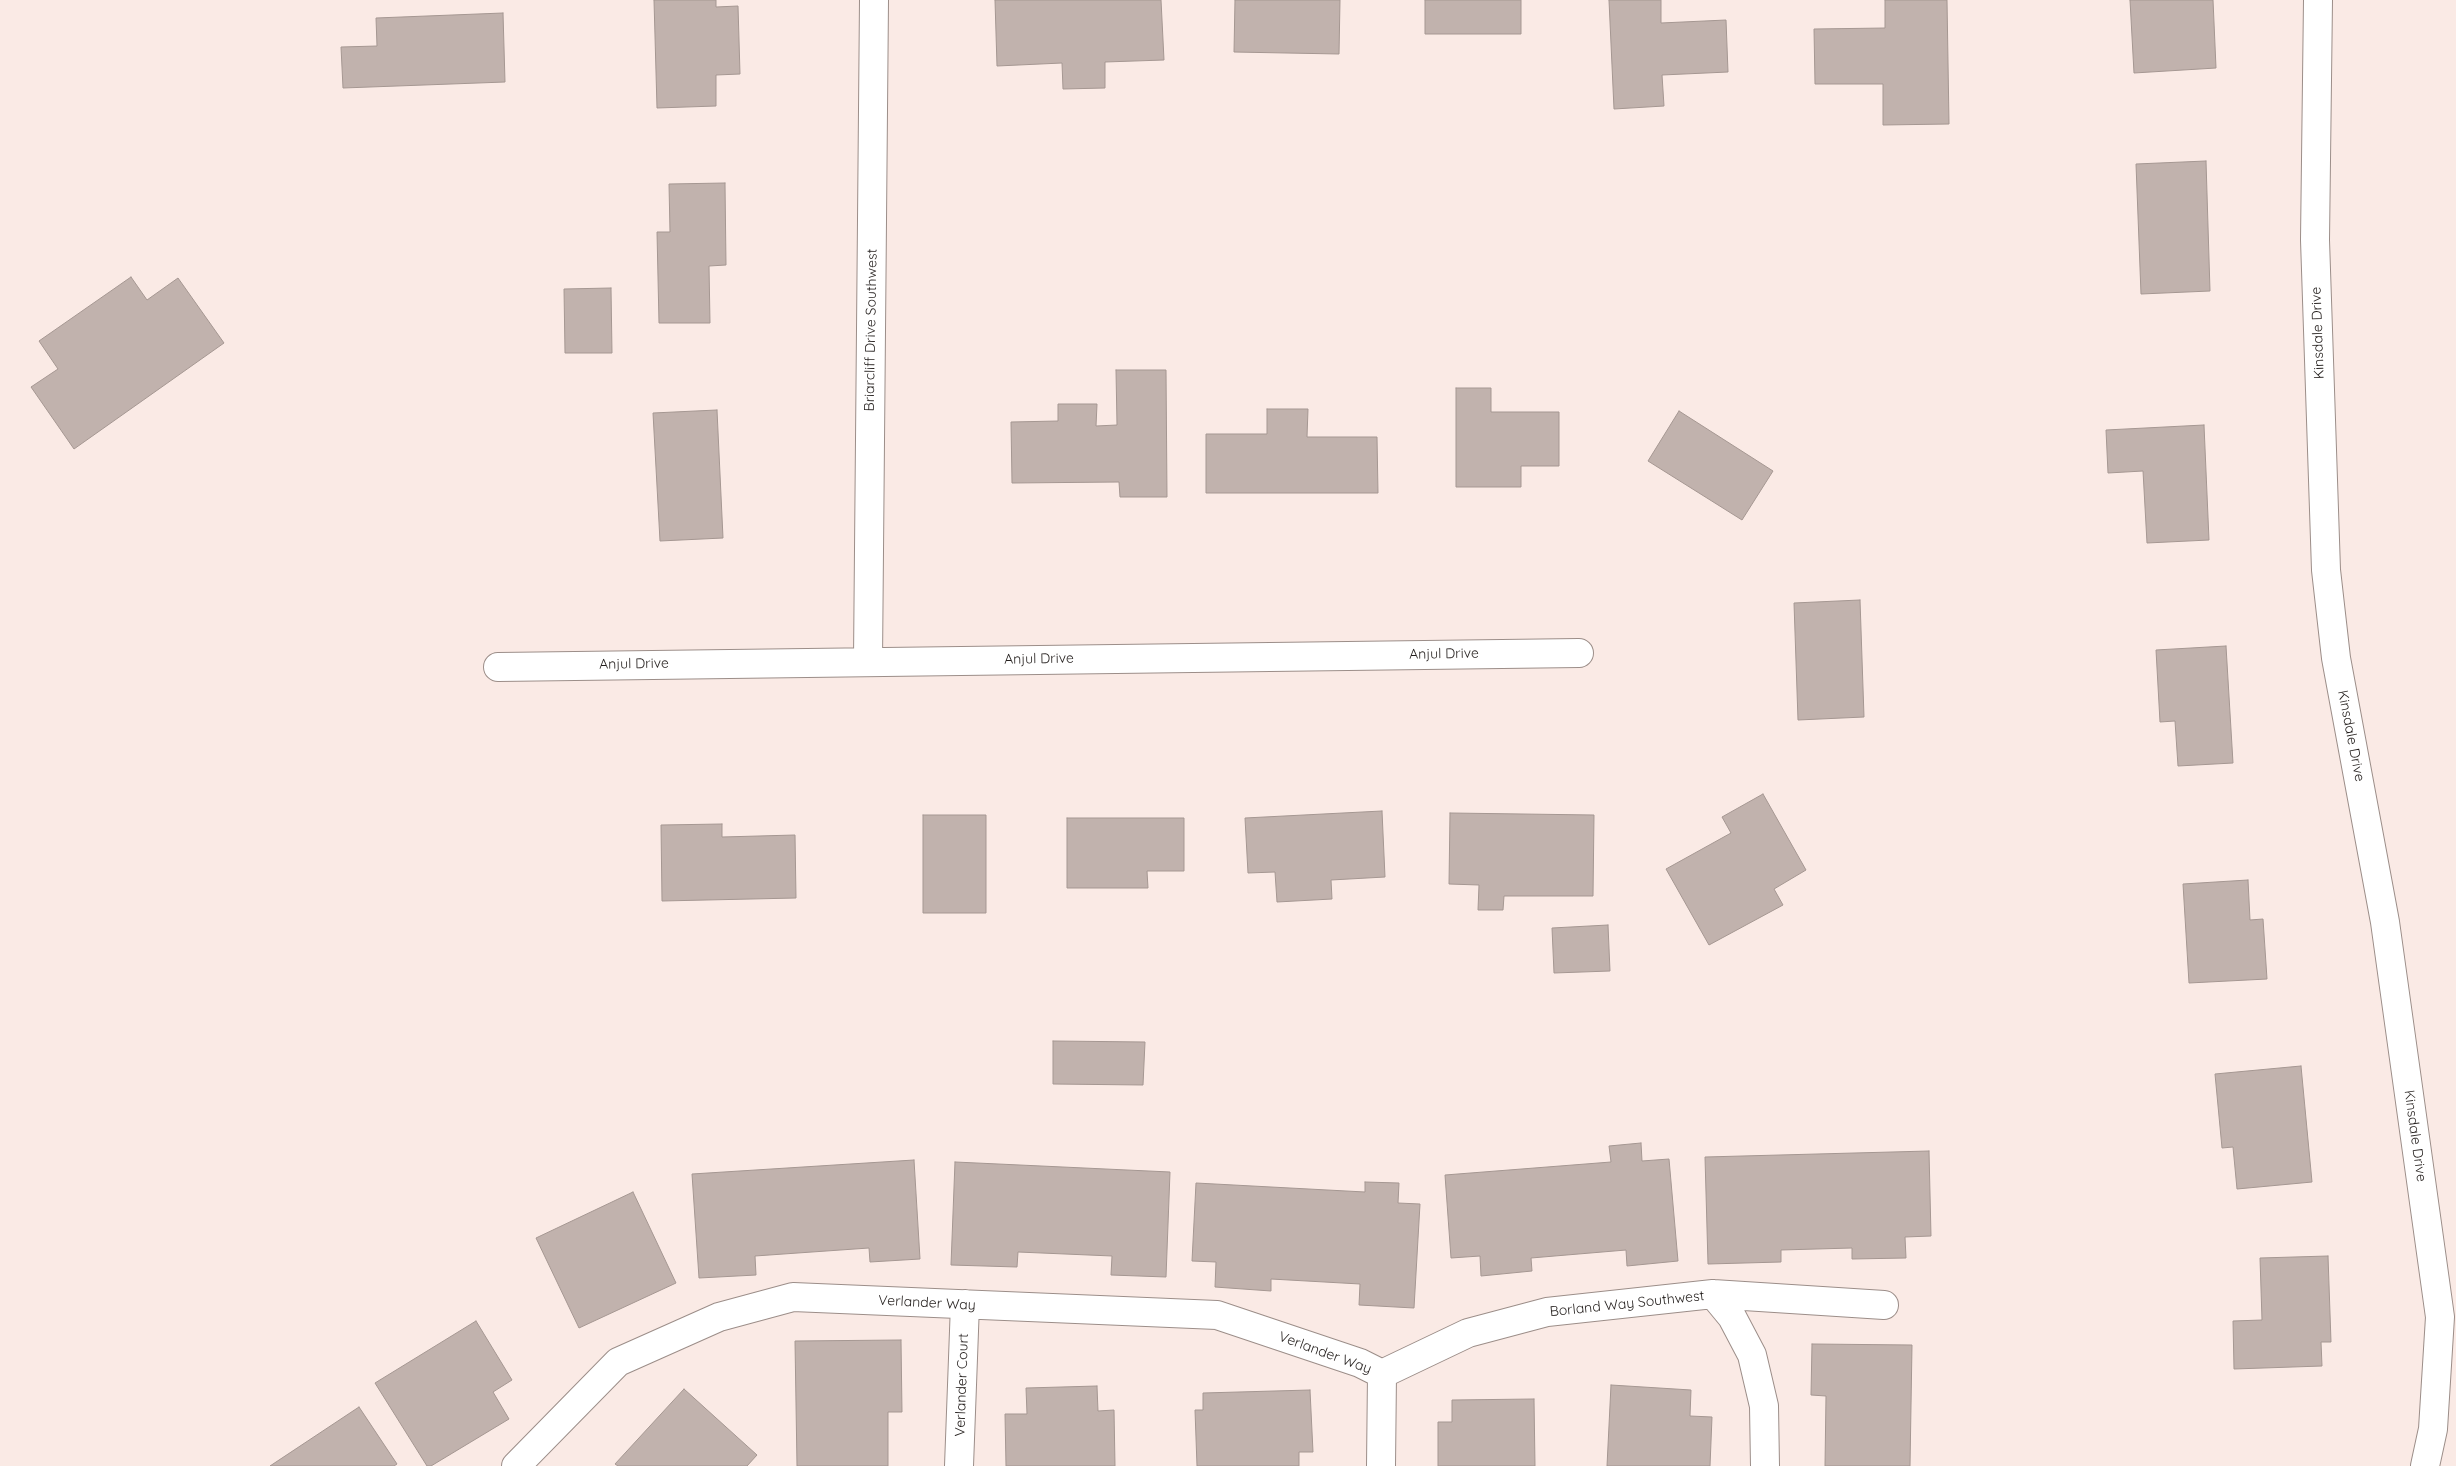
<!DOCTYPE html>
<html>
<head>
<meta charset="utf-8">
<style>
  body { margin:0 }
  canvas { display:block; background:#faeae5 }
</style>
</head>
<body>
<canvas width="2456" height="1466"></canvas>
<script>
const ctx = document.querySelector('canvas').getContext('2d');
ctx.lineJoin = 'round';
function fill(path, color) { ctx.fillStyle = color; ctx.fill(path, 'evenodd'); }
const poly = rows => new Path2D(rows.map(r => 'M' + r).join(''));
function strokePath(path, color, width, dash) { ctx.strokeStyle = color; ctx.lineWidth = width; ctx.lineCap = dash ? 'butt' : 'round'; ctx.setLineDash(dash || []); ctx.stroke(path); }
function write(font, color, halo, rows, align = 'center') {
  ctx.font = font + ' Quicksand,sans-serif'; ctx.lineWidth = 4; ctx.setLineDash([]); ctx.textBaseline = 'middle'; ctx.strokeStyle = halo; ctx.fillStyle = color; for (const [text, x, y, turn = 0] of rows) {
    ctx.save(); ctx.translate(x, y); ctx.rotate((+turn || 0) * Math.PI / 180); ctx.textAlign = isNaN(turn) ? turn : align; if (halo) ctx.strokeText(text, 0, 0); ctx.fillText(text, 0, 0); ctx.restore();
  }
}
const building = poly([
  [654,0,716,0,716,7,738,6,740,74,716,75,716,106,657,108,654,0],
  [995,0,1161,0,1164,60,1105,62,1105,88,1063,89,1062,63,997,66,995,0],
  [1235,0,1340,0,1339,54,1234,52,1235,0],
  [1425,0,1521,0,1521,34,1425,34,1425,0],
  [1609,0,1661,0,1661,23,1726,20,1728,72,1662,75,1664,106,1614,109,1609,0],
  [1885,0,1947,0,1949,124,1883,125,1883,84,1815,84,1814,29,1885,28,1885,0],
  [2130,0,2213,0,2216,68,2134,73,2130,0],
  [503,13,505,82,343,88,341,47,377,46,376,18,503,13],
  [2206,161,2210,291,2141,294,2136,164,2206,161],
  [725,183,726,265,709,266,710,323,659,323,657,232,670,232,669,184,725,183],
  [131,277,147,300,178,278,224,343,74,449,31,387,58,369,39,341,131,277],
  [611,288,612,353,565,353,564,289,611,288],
  [1116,370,1166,370,1167,497,1120,497,1119,482,1012,483,1011,422,1058,421,1058,404,1097,404,1096,426,1117,425,1116,370],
  [1456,388,1491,388,1491,412,1559,412,1559,466,1521,466,1521,487,1456,487,1456,388],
  [1267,409,1308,409,1307,437,1377,437,1378,493,1206,493,1206,434,1267,434,1267,409],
  [717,410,723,538,660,541,653,413,717,410],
  [1679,411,1773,471,1742,520,1648,461,1679,411],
  [2204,425,2209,540,2147,543,2143,471,2108,473,2106,430,2204,425],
  [1860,600,1864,717,1798,720,1794,603,1860,600],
  [2226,646,2233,763,2178,766,2175,721,2160,722,2156,650,2226,646],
  [1763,794,1806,870,1774,889,1783,905,1709,945,1666,869,1731,833,1722,817,1763,794],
  [1382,811,1385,877,1331,880,1332,899,1277,902,1275,872,1248,873,1245,818,1382,811],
  [1450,813,1594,815,1593,896,1504,896,1503,910,1478,910,1479,885,1449,884,1450,813],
  [923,815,986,815,986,913,923,913,923,815],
  [1067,818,1184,818,1184,871,1147,871,1148,888,1067,888,1067,818],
  [722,824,722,837,795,835,796,898,662,901,661,825,722,824],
  [2248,880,2250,920,2263,919,2267,979,2189,983,2183,884,2248,880],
  [1608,925,1610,971,1554,973,1552,928,1608,925],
  [1053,1041,1145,1042,1143,1085,1053,1084,1053,1041],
  [2301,1066,2312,1182,2237,1189,2233,1147,2222,1148,2215,1074,2301,1066],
  [1641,1143,1642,1161,1669,1159,1678,1261,1627,1266,1626,1250,1531,1258,1532,1271,1481,1276,1480,1256,1451,1258,1445,1175,1611,1162,1609,1146,1641,1143],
  [1929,1151,1931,1236,1905,1237,1906,1258,1852,1259,1852,1248,1781,1250,1781,1262,1708,1264,1705,1157,1929,1151],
  [914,1160,920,1259,870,1262,869,1248,755,1256,756,1275,699,1278,692,1174,914,1160],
  [955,1162,1170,1172,1166,1277,1111,1275,1112,1256,1018,1252,1017,1267,951,1265,955,1162],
  [1365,1182,1399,1183,1398,1203,1420,1204,1414,1308,1359,1305,1360,1284,1271,1279,1271,1291,1215,1287,1216,1262,1192,1261,1196,1183,1365,1192,1365,1182],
  [633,1192,676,1283,579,1328,536,1238,633,1192],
  [2328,1256,2331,1342,2321,1342,2322,1366,2234,1369,2233,1321,2262,1320,2260,1258,2328,1256],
  [476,1321,512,1380,493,1392,509,1419,431,1466,427,1466,375,1383,476,1321],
  [901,1340,902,1412,888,1412,888,1466,797,1466,795,1341,901,1340],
  [1812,1344,1912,1345,1910,1466,1825,1466,1826,1396,1811,1395,1812,1344],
  [1611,1385,1691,1390,1690,1416,1712,1417,1710,1466,1607,1466,1611,1385],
  [1097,1386,1098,1411,1114,1410,1115,1466,1006,1466,1005,1414,1027,1414,1026,1388,1097,1386],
  [684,1389,757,1455,747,1466,618,1466,615,1464,684,1389],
  [1310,1390,1313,1452,1299,1452,1299,1466,1197,1466,1195,1410,1203,1410,1203,1393,1310,1390],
  [1534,1399,1535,1466,1438,1466,1438,1422,1452,1422,1452,1400,1534,1399],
  [359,1407,397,1464,394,1466,270,1466,359,1407]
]);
fill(building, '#c1b2ad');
strokePath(building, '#a59792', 1);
const minor = poly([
  [2318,0,2315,240,2326,570,2336,658,2385,922,2440,1317,2433,1429,2425,1466],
  [868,660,874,0],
  [498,667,1579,653],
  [1713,1294,1732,1317,1752,1355,1764,1406,1765,1466],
  [1382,1374,1468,1333,1547,1312,1713,1294,1884,1305],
  [516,1466,618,1362,719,1317,793,1297,1217,1315,1360,1363,1382,1374],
  [959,1466,965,1304],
  [1381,1466,1382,1374]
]);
strokePath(minor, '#9c8e89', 30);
strokePath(minor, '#fff', 28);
write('14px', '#241f1d', '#fff', [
  ["Briarcliff Drive Southwest",871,330,-89],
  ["Kinsdale Drive",2318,333,-92],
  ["Anjul Drive",1444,654,-1],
  ["Anjul Drive",1039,659,-1],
  ["Anjul Drive",634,664,-1],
  ["Kinsdale Drive",2351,736,79],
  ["Kinsdale Drive",2415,1136,82],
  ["Verlander Way",927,1303,3],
  ["Borland Way Southwest",1627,1304,-6],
  ["Verlander Way",1325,1353,20],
  ["Verlander Court",962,1385,-88]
]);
</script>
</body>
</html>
